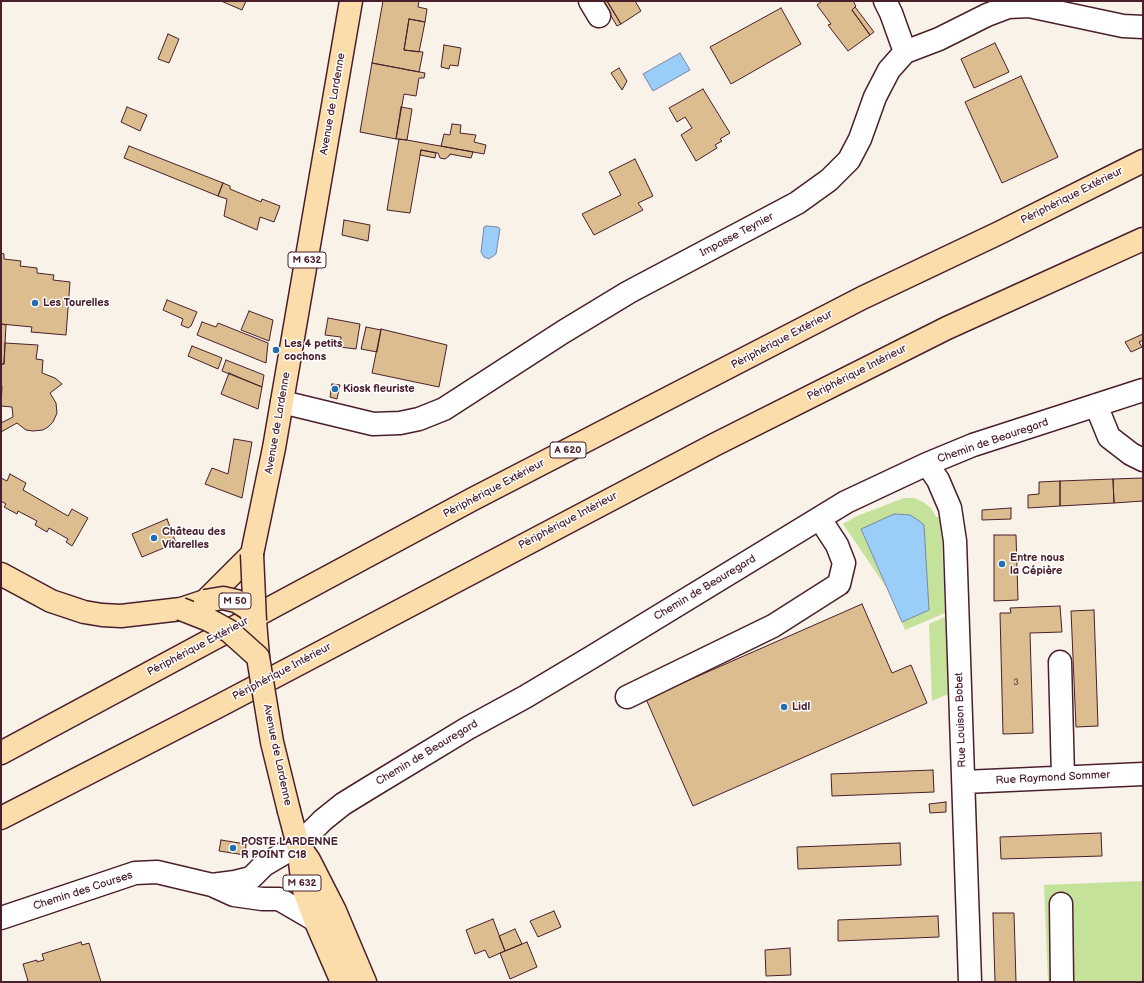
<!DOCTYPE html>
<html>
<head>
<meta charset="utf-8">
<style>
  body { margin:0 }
  #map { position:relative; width:1144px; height:983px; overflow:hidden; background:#f8f2e9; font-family:"Balsamiq Sans",sans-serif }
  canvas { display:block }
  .frame { position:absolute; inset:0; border:2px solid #4a1f2b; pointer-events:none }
</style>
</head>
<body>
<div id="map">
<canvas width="1144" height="983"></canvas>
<div class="frame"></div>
</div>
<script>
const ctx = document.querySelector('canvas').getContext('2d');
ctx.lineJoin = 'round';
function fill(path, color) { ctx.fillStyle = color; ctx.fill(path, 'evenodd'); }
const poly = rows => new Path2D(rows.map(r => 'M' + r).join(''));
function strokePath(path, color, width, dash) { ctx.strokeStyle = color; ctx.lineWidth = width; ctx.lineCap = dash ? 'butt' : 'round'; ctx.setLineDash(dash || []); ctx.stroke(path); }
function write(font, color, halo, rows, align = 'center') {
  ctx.font = font + ' "Balsamiq Sans",sans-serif'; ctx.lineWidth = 3; ctx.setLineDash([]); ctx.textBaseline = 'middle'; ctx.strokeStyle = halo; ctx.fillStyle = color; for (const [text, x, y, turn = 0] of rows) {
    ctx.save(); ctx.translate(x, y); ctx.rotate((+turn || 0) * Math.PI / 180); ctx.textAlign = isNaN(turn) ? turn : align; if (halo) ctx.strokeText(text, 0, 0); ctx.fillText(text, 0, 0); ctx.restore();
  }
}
fill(poly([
  [904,498,914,498,923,502,931,508,936,517,941,517,945,613,905,630,902,622,929,610,861,529,886,587,843,524,857,516],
  [945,617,948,694,932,701,929,624],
  [1143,881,1143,982,1048,982,1044,885]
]), '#c5e29a');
const water = poly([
  [680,53,690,70,653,91,643,74,680,53],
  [486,226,498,227,500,229,496,254,489,259,484,257,481,252,484,227,486,226],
  [894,514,910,515,918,520,924,525,929,610,902,622,861,529,894,514]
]);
fill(water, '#9acdf7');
strokePath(water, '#7a87a5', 1);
const building = poly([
  [221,1,246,1,242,10,221,1],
  [383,1,419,1,418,7,427,9,425,22,409,19,404,50,423,52,419,72,372,63,383,1],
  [602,1,607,1,621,24,617,26,602,1],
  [607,1,635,1,641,11,621,24,607,1],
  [822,1,853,1,856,6,852,10,870,35,848,51,828,25,831,24,817,5,822,1],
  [855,7,874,32,870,35,852,10,855,7],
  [781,8,801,44,731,84,710,47,781,8],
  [409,19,425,22,419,52,404,50,409,19],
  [168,34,179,39,169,63,158,59,168,34],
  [995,43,1009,72,974,88,961,59,995,43],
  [444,45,461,48,458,66,450,65,449,69,441,67,444,45],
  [372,63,425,73,424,78,419,78,416,96,404,94,396,139,360,132,372,63],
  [619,68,627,81,622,90,611,73,619,68],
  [1021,76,1058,157,1002,183,965,102,1021,76],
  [703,89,730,133,720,139,722,141,715,145,717,148,696,161,681,135,692,128,685,117,677,122,669,108,703,89],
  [127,107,147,115,140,131,121,122,127,107],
  [401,107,412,109,407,140,396,139,401,107],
  [452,124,461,125,460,133,476,135,474,142,486,145,484,154,441,146,444,134,450,135,452,124],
  [399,139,407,140,473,152,471,158,450,154,449,156,445,159,440,158,438,153,421,150,410,213,387,210,399,139],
  [129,146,223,183,218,196,124,158,129,146],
  [421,150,436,153,435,158,420,155,421,150],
  [635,159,653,196,638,203,643,210,594,235,582,214,621,195,609,172,635,159],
  [223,183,230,186,230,189,261,202,262,199,280,206,274,222,260,217,257,230,224,216,227,199,218,196,223,183],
  [344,220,370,225,368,241,342,235,344,220],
  [1,253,4,254,4,259,21,261,20,266,37,268,37,273,54,275,53,280,70,282,66,335,31,332,32,327,1,324,1,253],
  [167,300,197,312,191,326,188,328,181,325,183,319,163,310,167,300],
  [249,311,273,320,269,341,241,330,249,311],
  [328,318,360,324,356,349,340,347,341,337,325,335,328,318],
  [202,322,216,327,218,323,268,343,266,363,197,335,202,322],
  [1,324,6,325,4,364,1,364,1,324],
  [366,327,381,330,377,352,361,349,366,327],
  [381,329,447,345,439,387,372,373,381,329],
  [1143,334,1143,340,1139,342,1142,347,1131,352,1125,342,1143,334],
  [5,343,38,345,36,359,43,360,42,373,55,378,62,384,50,393,56,403,57,413,53,422,48,427,43,430,33,431,26,430,17,423,1,432,1,423,13,417,12,407,1,406,2,386,1,385,1,364,4,364,5,343],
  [192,346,222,358,218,369,188,356,192,346],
  [226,360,264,375,262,387,222,371,226,360],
  [229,373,262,387,258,409,221,394,229,373],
  [332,384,340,385,337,399,330,397,332,384],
  [234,439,252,442,242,498,205,484,212,468,228,474,234,439],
  [10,474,26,483,23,490,68,516,72,509,88,518,72,546,66,542,68,539,49,528,47,532,35,525,37,521,18,511,17,514,4,507,6,504,1,501,1,478,7,481,10,474],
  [1143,478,1143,501,1114,503,1113,479,1143,478],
  [1113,479,1114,503,1060,506,1060,481,1113,479],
  [1060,481,1060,506,1028,508,1028,495,1039,494,1039,482,1060,481],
  [1011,508,1011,519,982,520,982,510,1011,508],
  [167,519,176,543,142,557,132,534,167,519],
  [994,535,1016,535,1018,600,994,601,994,535],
  [862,604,892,673,911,665,927,703,693,806,646,699,862,604],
  [1060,606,1062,632,1030,633,1033,733,1003,734,1000,613,1011,613,1010,608,1060,606],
  [1094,610,1098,726,1076,727,1071,611,1094,610],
  [933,770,934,792,832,796,831,774,933,770],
  [946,802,946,812,930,813,929,804,946,802],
  [1101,833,1102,856,1001,859,1000,837,1101,833],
  [221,840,246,844,245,855,219,851,221,840],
  [900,843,901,865,798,869,797,847,900,843],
  [554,911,561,927,538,937,530,921,554,911],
  [993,913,1014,913,1016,982,995,982,993,913],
  [938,916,939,937,838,941,838,920,938,916],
  [493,919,505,951,489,958,485,950,475,954,466,930,493,919],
  [515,929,522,944,505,951,499,936,515,929],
  [81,942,82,945,89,943,101,982,24,982,28,981,23,964,37,960,37,962,44,960,42,954,81,942],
  [527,942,537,967,510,979,500,953,527,942],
  [790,948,791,975,766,976,765,950,790,948]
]);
fill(building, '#dbbd8f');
strokePath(building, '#4a1f2b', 1);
const minor = poly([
  [590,1,599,16],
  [885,1,891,13,905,52],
  [282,402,373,424,400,423,419,419,444,409,563,332,629,292,797,203,829,180,849,160,860,139,875,97,889,70,905,52,939,39,987,15,1008,7,1029,6,1123,26,1143,27],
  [1096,405,1109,437,1131,454,1143,460],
  [927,464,938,480,950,508,955,541,970,982],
  [1060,662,1063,777],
  [627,697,773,626,839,584,844,563,837,545,820,519],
  [964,782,1143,774],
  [212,885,235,882,251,878,264,865,298,845,323,820,343,804,369,788,468,728,525,697,592,657,846,502,927,464,973,445,1143,390],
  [1061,904,1062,982],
  [1,918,135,873,157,872,212,885,234,895,262,899,279,899,315,920]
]);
const major = poly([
  [1,574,51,601,84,612,102,615,121,616,181,609,205,601,252,554,274,448,351,1],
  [255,621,258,657],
  [289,811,298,845,303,887,315,920,342,982],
  [302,850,309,860,335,911,365,982]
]);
const highway = poly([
  [1,753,473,499,862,298,999,233,1143,161],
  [1,818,219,706,716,444,947,328,1143,239]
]);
strokePath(minor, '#4a1f2b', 25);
strokePath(major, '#4a1f2b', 25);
strokePath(highway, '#4a1f2b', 25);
strokePath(minor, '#fff', 22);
strokePath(major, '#fbddab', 22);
strokePath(highway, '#fbddab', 22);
const majorBridge = poly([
  [252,554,255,621],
  [205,601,223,598,236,601,249,609,255,621],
  [181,609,209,620,229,631,258,657,272,742,289,811]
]);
strokePath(majorBridge, '#4a1f2b', 25, []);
strokePath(majorBridge, '#fbddab', 22);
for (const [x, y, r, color] of [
  [35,303,4,"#1f6fb2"],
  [276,350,4,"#1f6fb2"],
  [335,389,4,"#1f6fb2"],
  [154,538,4,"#1f6fb2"],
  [1002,564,4,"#1f6fb2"],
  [784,707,4,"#1f6fb2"],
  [233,848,4,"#1f6fb2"]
]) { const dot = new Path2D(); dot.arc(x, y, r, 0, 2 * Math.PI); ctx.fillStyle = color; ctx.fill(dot); strokePath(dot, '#fff', 1.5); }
write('9px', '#6e4644', null, [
  ["3",1016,683]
]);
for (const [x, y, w] of [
  [307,260,38],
  [568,450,36],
  [235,601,32],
  [302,883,38]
]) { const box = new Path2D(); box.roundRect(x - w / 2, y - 8, w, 16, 3); ctx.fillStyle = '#fff'; ctx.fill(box); strokePath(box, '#4a1f2b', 1); }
write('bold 10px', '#4a1f2b', null, [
  ["M 632",307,260],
  ["A 620",568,450],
  ["M 50",235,601],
  ["M 632",302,883]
]);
write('11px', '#4a1f2b', '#fff', [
  ["Avenue de Lardenne",333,104,-80],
  ["Périphérique Extérieur",1072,196,-27],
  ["Impasse Teynier",737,235,-28],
  ["Périphérique Extérieur",782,340,-28],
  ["Périphérique Intérieur",857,373,-27],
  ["Avenue de Lardenne",278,423,-80],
  ["Chemin de Beauregard",993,441,-19],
  ["Périphérique Extérieur",494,489,-28],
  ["Périphérique Intérieur",568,521,-28],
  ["Chemin de Beauregard",705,588,-31],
  ["Périphérique Extérieur",198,647,-28],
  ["Périphérique Intérieur",282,672,-28],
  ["Rue Louison Bobet",961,720,-92],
  ["Chemin de Beauregard",427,753,-31],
  ["Avenue de Lardenne",277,755,78],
  ["Rue Raymond Sommer",1053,778,-3],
  ["Chemin des Courses",83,891,-18]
]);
write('bold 11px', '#4a1f2b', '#fff', [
  ["Les Tourelles",43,303],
  ["Les 4 petits",284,344],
  ["cochons",284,357],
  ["Kiosk fleuriste",343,389],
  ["Château des",162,532],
  ["Vitarelles",162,545],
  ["Entre nous",1010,558],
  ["la Cépière",1010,571],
  ["Lidl",792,707],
  ["POSTE LARDENNE",241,842],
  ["R POINT C18",241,855]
], 'left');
</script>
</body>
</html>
